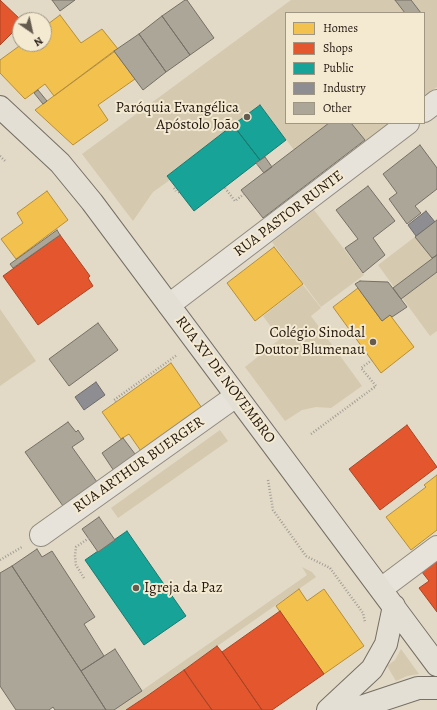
<!DOCTYPE html>
<html>
<head>
<meta charset="utf-8">
<style>
  body { margin:0 }
  #map { position:relative; width:437px; height:710px; overflow:hidden; background:#e2dac6; font-family:Alegreya,serif }
  canvas { display:block }
  .legend { position:absolute; left:285px; top:12px; width:140px; height:112px; box-sizing:border-box; background:#f4ead2; border:1px solid #a09684; margin:0; padding:5px 7px; list-style:none; font-size:12px; color:#22170f }
  .legend li { display:flex; align-items:center; gap:8px; height:20px }
  .legend b { width:20px; border:1px solid #a09684 }
  .north { position:absolute; left:12px; top:12px; width:40px; height:40px; box-sizing:border-box; background:#f4ead2; border:1px solid #a09684; border-radius:50%; rotate:146deg; font-size:11px; font-weight:700; line-height:16px; text-align:center; color:#22170f }
  .north::after { content:''; display:block; margin:auto; width:14px; height:18px; background:#655b4f; clip-path:polygon(50% 0,100% 100%,50% 72%,0 100%) }
</style>
</head>
<body>
<div id="map">
<canvas width="437" height="710"></canvas>
<ul class="legend">
<li><b style="height:11px;background:#f2c14e"></b>Homes</li>
<li><b style="height:11px;background:#e4572e"></b>Shops</li>
<li><b style="height:11px;background:#17a398"></b>Public</li>
<li><b style="height:11px;background:#8d8d92"></b>Industry</li>
<li><b style="height:11px;background:#aca699"></b>Other</li>
</ul>
<div class="north">N</div>
</div>
<script>
const ctx = document.querySelector('canvas').getContext('2d');
ctx.lineJoin = 'round';
function fill(path, color) { ctx.fillStyle = color; ctx.fill(path, 'evenodd'); }
const poly = rows => new Path2D(rows.map(r => 'M' + r).join(''));
function strokePath(path, color, width, dash) { ctx.strokeStyle = color; ctx.lineWidth = width; ctx.lineCap = dash ? 'butt' : 'round'; ctx.setLineDash(dash || []); ctx.stroke(path); }
function write(font, color, halo, rows, align = 'center') {
  ctx.font = font + ' Alegreya,serif'; ctx.lineWidth = 4; ctx.setLineDash([]); ctx.textBaseline = 'middle'; ctx.strokeStyle = halo; ctx.fillStyle = color; for (const [text, x, y, turn = 0] of rows) {
    ctx.save(); ctx.translate(x, y); ctx.rotate((+turn || 0) * Math.PI / 180); ctx.textAlign = isNaN(turn) ? turn : align; if (halo) ctx.strokeText(text, 0, 0); ctx.fillText(text, 0, 0); ctx.restore();
  }
}
fill(poly([
  [291,0,437,0,437,87,424,97,424,13,286,13,286,123,329,123,294,150,260,105,167,176,170,180,153,192,133,221,82,154],
  [351,123,390,123,366,141],
  [314,210,364,275,321,307,272,242],
  [437,220,437,331,430,336,378,265],
  [303,285,321,308,311,316,362,386,331,408,316,407,302,410,285,421,245,367,280,339,263,316],
  [0,309,36,361,0,386],
  [220,430,228,441,118,518,111,508],
  [302,567,312,572,316,577,126,710,114,710,307,575],
  [401,649,419,674,407,676,396,681,387,666,395,660]
]), '#d5caaf');
const homes = poly([
  [60,15,81,43,102,29,118,49,54,96,45,84,25,99,0,73,0,60,22,44,44,44,44,27,60,15],
  [114,51,135,79,98,105,108,120,73,145,35,110,114,51],
  [47,191,68,220,16,259,1,239,23,223,17,213,47,191],
  [274,247,303,284,255,321,227,283,274,247],
  [358,288,382,321,390,315,414,347,381,373,333,307,358,288],
  [171,363,204,411,143,454,129,434,121,439,102,412,171,363],
  [437,475,437,530,411,550,386,517,426,487,424,485,437,475],
  [299,589,307,601,324,589,364,646,324,674,276,606,299,589]
]);
fill(homes, '#f2c14e');
strokePath(homes, '#b48e3b', 1);
const shops = poly([
  [0,0,21,20,20,20,20,25,0,45,0,0],
  [60,235,90,276,88,278,93,286,38,325,3,276,60,235],
  [407,425,437,467,380,510,349,469,407,425],
  [437,553,437,612,419,588,429,581,418,567,437,553],
  [280,611,324,674,272,710,262,710,222,652,280,611],
  [217,646,222,652,262,710,212,710,196,688,184,670,217,646],
  [184,670,212,710,126,710,147,696,184,670]
]);
fill(shops, '#e4572e');
strokePath(shops, '#aa4425', 1);
const public = poly([
  [260,105,286,140,260,160,233,125,260,105],
  [233,125,260,160,194,211,167,176,233,125],
  [127,531,186,616,144,645,85,560,127,531]
]);
fill(public, '#17a398');
strokePath(public, '#1a796f', 1);
const industry = poly([
  [426,211,435,222,416,236,408,225,426,211],
  [96,382,105,395,84,410,75,397,96,382]
]);
fill(industry, '#8d8d92');
strokePath(industry, '#6d6a6b', 1);
const building = poly([
  [52,0,75,0,60,11,52,0],
  [185,0,187,0,214,38,190,55,162,16,185,0],
  [395,0,411,0,421,13,405,13,395,0],
  [162,16,190,55,166,72,139,34,162,16],
  [139,34,166,72,143,90,114,51,139,34],
  [38,90,47,101,43,104,34,93,38,90],
  [329,123,351,123,365,140,263,218,241,190,329,123],
  [420,145,437,168,437,189,415,206,421,213,407,224,389,199,397,193,383,174,420,145],
  [265,157,272,167,264,173,256,163,265,157],
  [368,186,395,221,373,238,385,255,363,273,345,248,358,239,336,210,368,186],
  [437,220,437,255,432,258,415,237,437,220],
  [57,230,60,235,13,268,10,264,57,230],
  [437,255,437,272,401,299,393,288,437,255],
  [360,281,388,282,407,307,392,317,390,315,382,321,355,284,360,281],
  [98,323,118,350,69,386,49,359,98,323],
  [68,422,76,432,78,430,84,439,72,447,97,482,63,506,25,452,68,422],
  [123,438,138,458,116,474,102,453,123,438],
  [99,517,115,540,98,552,82,529,99,517],
  [37,549,42,557,52,551,95,617,84,624,104,656,81,671,12,566,37,549],
  [12,566,81,671,106,710,55,710,53,707,49,710,16,710,0,686,0,573,12,566],
  [115,649,142,691,114,710,106,710,81,671,115,649]
]);
fill(building, '#aca699');
strokePath(building, '#756f65', 1);
const minor = poly([
  [424,111,437,101],
  [169,305,408,123],
  [41,535,236,396],
  [381,589,437,547]
]);
const major = poly([
  [0,107,60,163,92,202,437,665],
  [328,710,372,669,386,644,394,606],
  [352,710,418,688,437,688]
]);
strokePath(minor, '#908a7e', 24);
strokePath(major, '#756f65', 24);
strokePath(poly([
  [0,156,5,161],
  [257,164,262,161],
  [174,188,176,191],
  [225,188,235,201,244,194],
  [178,192,179,192],
  [116,402,114,400,177,355],
  [311,434,376,386,361,368,372,360],
  [268,480,273,510,306,556,330,568,363,613,365,622],
  [0,560,22,547],
  [84,578,76,565,75,556,76,547,89,538]
]), '#a29e96', 2.5, [1, 2]);
strokePath(minor, '#e8e3da', 22);
strokePath(major, '#e4dfd4', 22);
for (const [x, y, r, color] of [
  [247,117,4,"#655b4f"],
  [373,342,4,"#655b4f"],
  [136,588,4,"#655b4f"]
]) { const dot = new Path2D(); dot.arc(x, y, r, 0, 2 * Math.PI); ctx.fillStyle = color; ctx.fill(dot); strokePath(dot, '#f4ead2', 1.5); }
write('15px', '#22170f', '#f4ead2', [
  ["Paróquia Evangélica",239,108],
  ["Apóstolo João",239,125],
  ["Colégio Sinodal",365,333],
  ["Doutor Blumenau",365,350],
  ["Igreja da Paz",144,588,"left"]
], 'right');
write('15px', '#22170f', '#f4ead2', [
  ["RUA PASTOR RUNTE",289,214,-37],
  ["RUA XV DE NOVEMBRO",225,380,53],
  ["RUA ARTHUR BUERGER",139,465,-35]
]);
</script>
</body>
</html>
